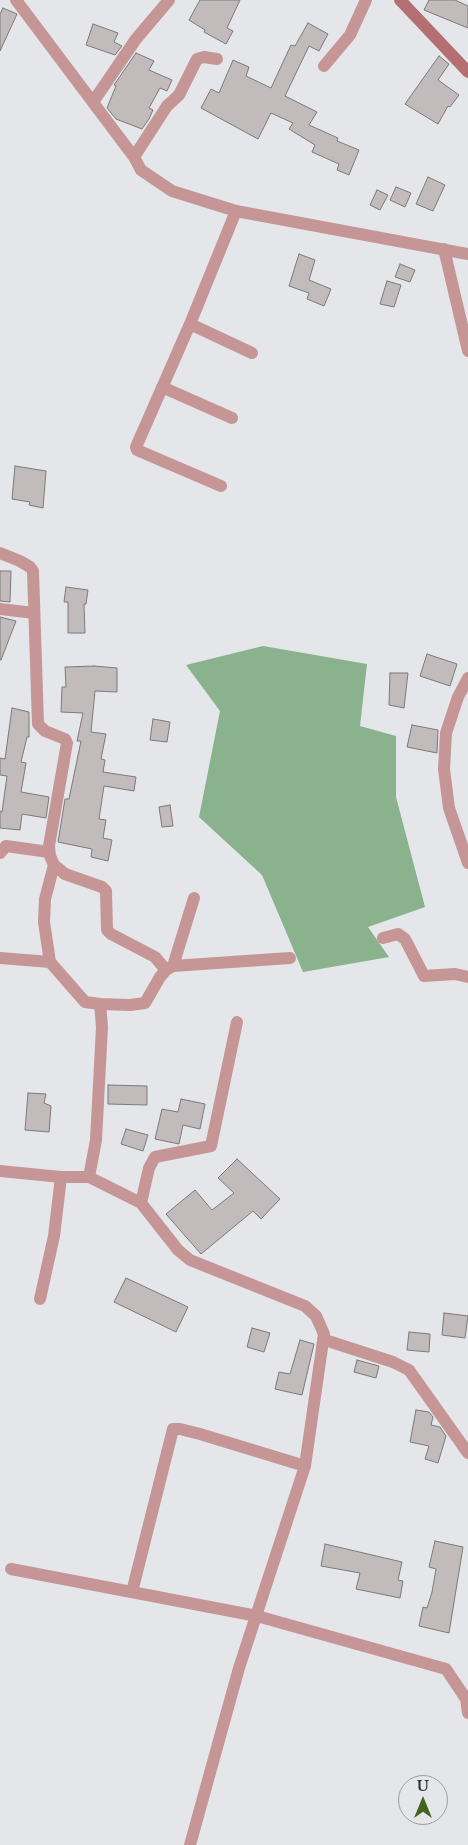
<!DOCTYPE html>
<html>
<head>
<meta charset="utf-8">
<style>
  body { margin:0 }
  #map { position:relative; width:468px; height:1845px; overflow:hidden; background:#e4e6ea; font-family:"Libre Baskerville",serif }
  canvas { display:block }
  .north { position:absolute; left:398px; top:1775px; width:50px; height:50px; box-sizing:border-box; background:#e4e6ea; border:1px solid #9c9da0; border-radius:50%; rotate:0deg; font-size:14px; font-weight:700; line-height:20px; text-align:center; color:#2f3031 }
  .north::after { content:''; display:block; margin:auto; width:18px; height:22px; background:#43651c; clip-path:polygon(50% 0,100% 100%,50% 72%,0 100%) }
</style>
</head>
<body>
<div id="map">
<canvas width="468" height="1845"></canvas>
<div class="north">U</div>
</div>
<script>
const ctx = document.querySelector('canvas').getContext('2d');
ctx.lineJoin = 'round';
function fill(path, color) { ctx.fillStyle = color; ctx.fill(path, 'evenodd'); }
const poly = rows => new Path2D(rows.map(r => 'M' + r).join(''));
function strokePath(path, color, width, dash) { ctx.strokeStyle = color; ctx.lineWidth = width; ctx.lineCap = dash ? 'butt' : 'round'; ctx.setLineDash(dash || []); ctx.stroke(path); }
fill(poly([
  [263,646,367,664,360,726,396,736,396,797,425,907,368,927,389,957,303,972,262,875,199,817,220,711,186,665]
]), '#89b28d');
const building = poly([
  [200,0,240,0,227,28,233,31,226,44,204,32,205,30,189,20,200,0],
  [429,0,455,0,468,6,468,28,424,10,429,0],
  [3,8,17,14,0,51,0,14,3,8],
  [308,23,328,34,319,51,309,46,285,96,317,112,309,125,338,138,337,141,359,150,349,175,337,170,339,164,312,152,315,145,289,129,293,123,271,113,258,139,201,108,211,89,219,93,233,60,249,67,246,76,271,88,291,45,295,46,308,23],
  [93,24,118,33,114,42,122,46,115,55,86,45,93,24],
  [136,53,154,61,149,70,172,80,167,91,160,88,149,108,153,110,149,119,142,129,116,119,107,108,116,86,114,85,136,53],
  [439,56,449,64,438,80,459,95,450,107,448,106,438,124,405,104,439,56],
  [428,177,445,185,433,211,416,204,428,177],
  [396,187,411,193,405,207,390,200,396,187],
  [377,190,388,195,380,210,370,205,377,190],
  [299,254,315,260,309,280,331,289,324,306,307,299,309,293,289,286,299,254],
  [400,264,415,270,410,282,395,277,400,264],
  [387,281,401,285,394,307,380,304,387,281],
  [15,466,46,471,43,508,29,505,30,502,12,499,15,466],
  [0,571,11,571,10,602,0,601,0,571],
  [66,587,88,590,86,604,84,604,85,633,68,633,68,602,64,602,66,587],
  [0,617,16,621,1,660,0,660,0,617],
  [427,654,457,664,450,686,420,676,427,654],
  [94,666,117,668,117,692,95,691,91,732,106,734,101,759,105,760,103,772,136,777,134,791,104,786,99,819,106,820,103,838,112,840,108,861,91,857,92,849,58,842,65,799,69,799,81,741,77,741,83,713,61,712,62,687,66,687,65,667,94,666],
  [390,673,408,673,404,708,389,705,390,673],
  [12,708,29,712,29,737,27,737,21,762,26,763,21,792,49,797,46,818,22,814,20,830,0,828,0,811,2,812,7,776,0,775,0,758,5,759,12,708],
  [153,719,170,722,167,742,150,740,153,719],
  [412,725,438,730,437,753,407,747,412,725],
  [170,805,173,826,162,827,159,807,170,805],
  [108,1085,147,1086,147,1105,108,1104,108,1085],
  [28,1093,46,1094,44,1103,51,1106,49,1132,25,1130,28,1093],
  [181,1099,205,1104,200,1129,183,1125,179,1144,155,1139,162,1109,178,1112,181,1099],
  [126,1129,148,1135,143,1151,121,1144,126,1129],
  [237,1159,280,1199,261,1219,253,1211,201,1254,166,1214,195,1190,212,1210,234,1193,218,1178,237,1159],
  [126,1278,188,1307,176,1332,114,1302,126,1278],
  [444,1313,468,1316,465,1338,442,1335,444,1313],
  [252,1328,270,1333,264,1352,247,1347,252,1328],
  [409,1332,430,1334,429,1352,407,1350,409,1332],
  [300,1340,314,1344,302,1395,275,1389,279,1372,290,1374,300,1340],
  [357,1360,379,1366,376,1378,354,1372,357,1360],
  [416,1410,429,1412,433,1417,431,1425,440,1427,446,1436,438,1463,425,1459,429,1446,410,1442,416,1410],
  [435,1541,463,1547,449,1633,419,1626,423,1607,427,1608,432,1592,436,1569,429,1567,435,1541],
  [325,1544,402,1562,398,1580,403,1581,400,1598,356,1589,360,1573,321,1566,325,1544]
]);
fill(building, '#c1bcbb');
strokePath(building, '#7d7978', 1);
strokePath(poly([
  [16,0,134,157,141,170,172,191,236,211,468,254],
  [324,66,350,35,366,0],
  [93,102,136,39,169,0],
  [134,157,167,106,179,95,197,59,204,57,217,59],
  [444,249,468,351],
  [190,324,252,353],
  [162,387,232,418],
  [221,486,137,450,136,447,190,324,236,211],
  [0,553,20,561,30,567,33,571,38,724,45,731,65,739,67,743,49,846,50,856,54,865,65,874,102,887,106,891,107,930,111,934,155,957,166,970],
  [0,609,34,613],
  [468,678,458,697,446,733,444,769,449,808,468,863],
  [0,853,6,846,49,852],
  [383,938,398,934,405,939,424,976,455,974,468,977],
  [0,958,50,962,85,1002,100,1004,102,1027,96,1140,89,1177],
  [50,962,44,922,45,899,54,865],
  [173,966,194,898],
  [100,1004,130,1005,145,1003,160,977,166,970,173,966,290,958],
  [0,1171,61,1177,89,1177,141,1203,178,1250,190,1260,305,1306,316,1316,324,1334,305,1466,239,1668,190,1845],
  [141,1203,149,1168,155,1157,211,1146,237,1022],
  [40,1299,54,1236,61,1177],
  [325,1340,393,1362,409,1370,468,1453],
  [11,1569,257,1616,446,1669,466,1699,468,1713],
  [132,1592,173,1429,180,1429,200,1434,305,1466]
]), '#c69697', 12);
strokePath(poly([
  [400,0,468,72]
]), '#b36f71', 12);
</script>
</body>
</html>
